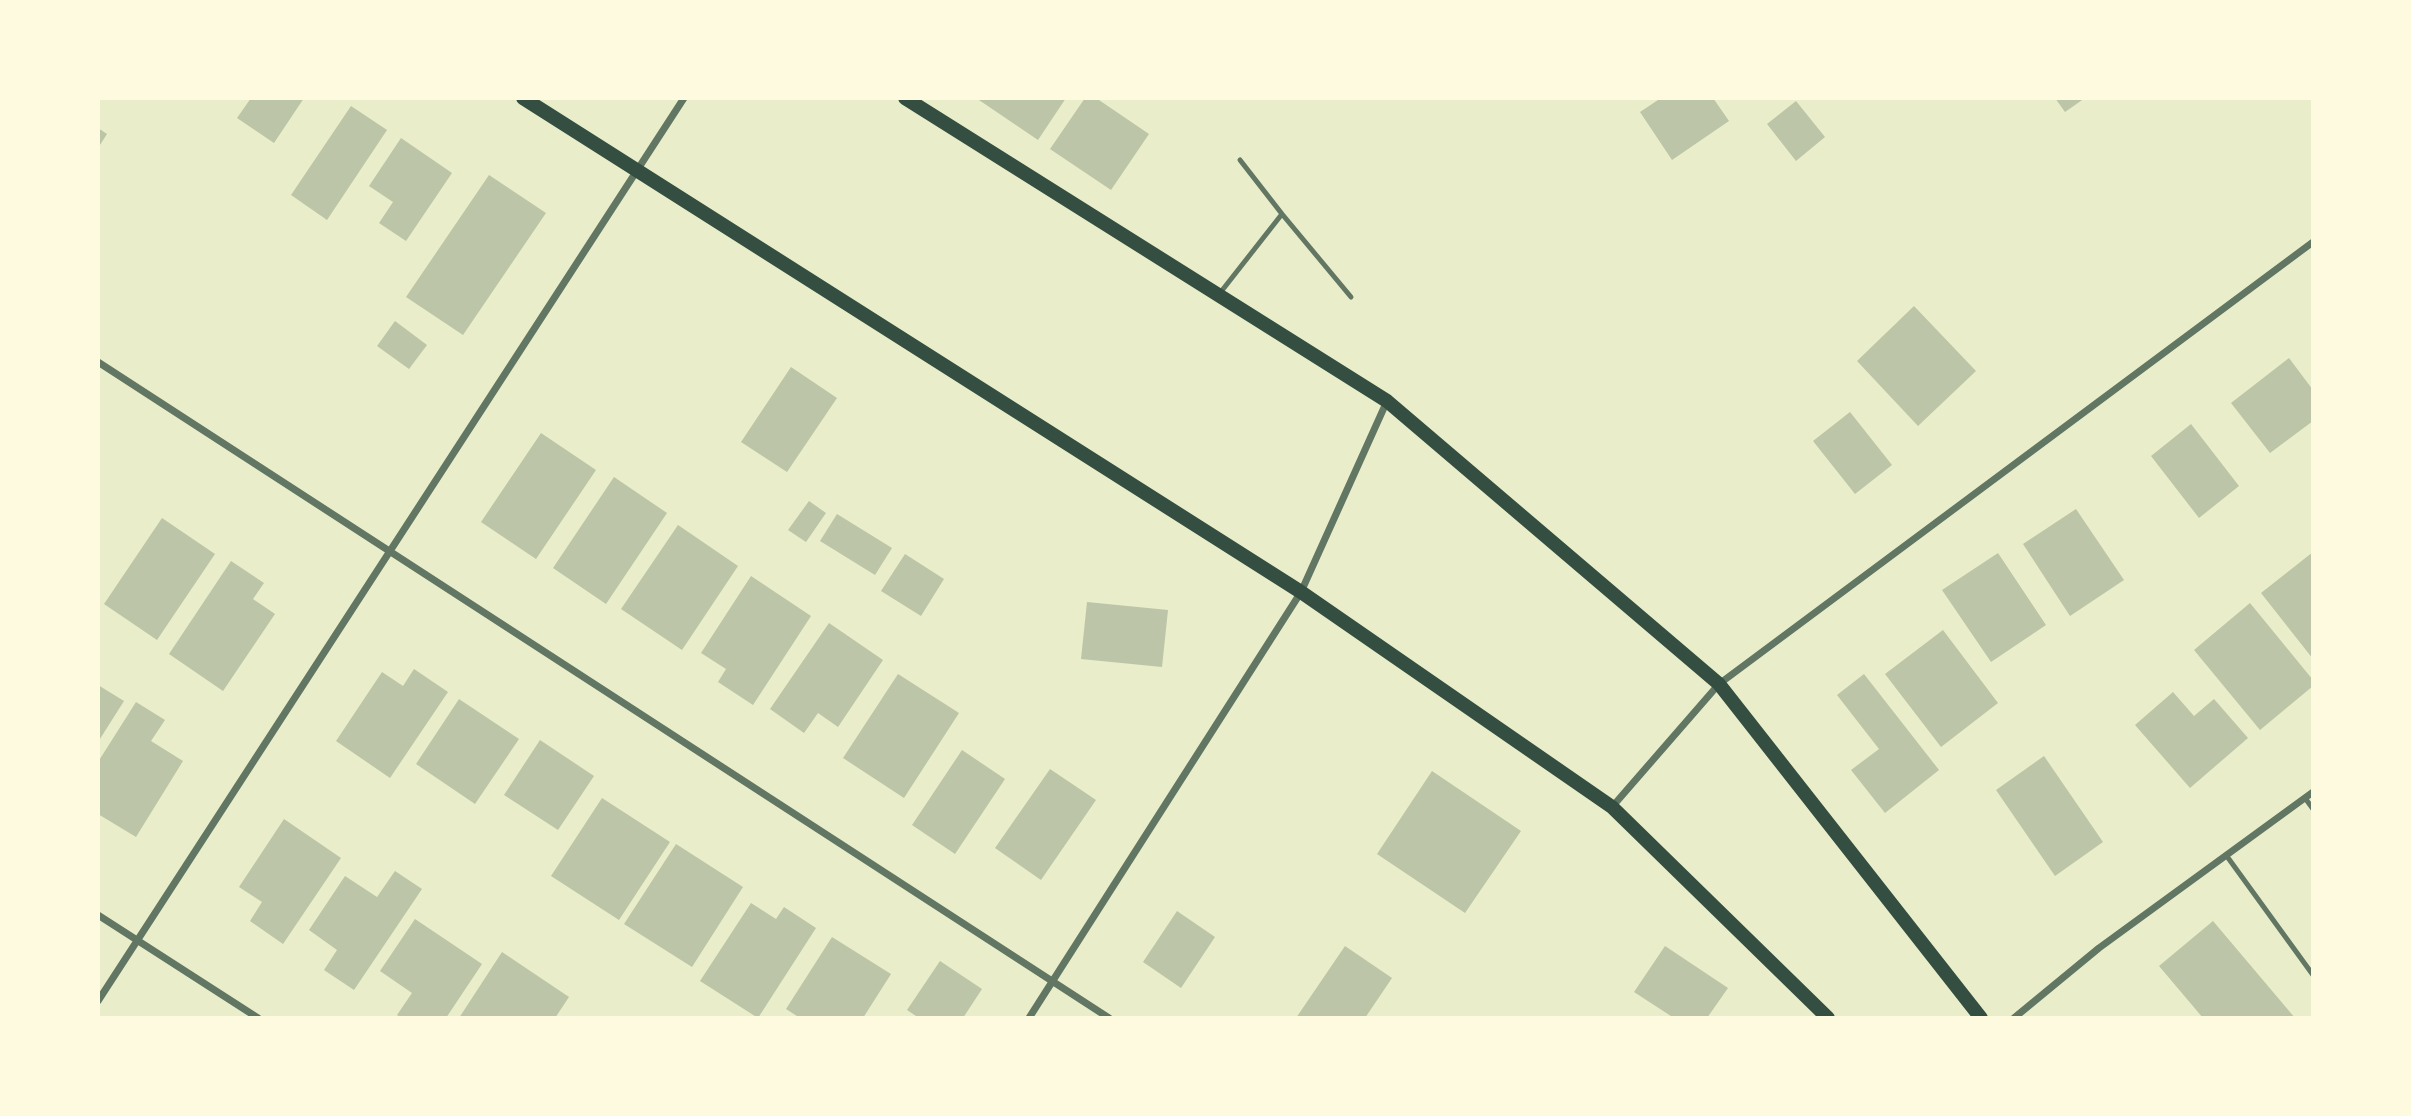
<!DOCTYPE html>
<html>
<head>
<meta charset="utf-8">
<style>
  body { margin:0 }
  #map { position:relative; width:2411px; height:1116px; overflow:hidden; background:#e9edc9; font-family:Raleway,sans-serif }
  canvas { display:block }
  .frame { position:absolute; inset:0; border:100px solid #fefae0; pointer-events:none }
</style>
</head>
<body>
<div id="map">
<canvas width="2411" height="1116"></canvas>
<div class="frame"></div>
</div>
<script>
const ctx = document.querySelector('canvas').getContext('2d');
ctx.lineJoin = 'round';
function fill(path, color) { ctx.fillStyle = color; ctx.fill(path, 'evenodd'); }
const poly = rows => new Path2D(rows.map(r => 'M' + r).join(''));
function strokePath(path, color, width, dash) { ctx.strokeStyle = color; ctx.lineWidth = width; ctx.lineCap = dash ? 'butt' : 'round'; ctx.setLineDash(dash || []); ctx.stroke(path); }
fill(poly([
  [251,98,304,98,274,143,237,118],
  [976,98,1066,98,1038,140],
  [1085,98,1096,98,1149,134,1111,190,1050,149],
  [1661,98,1713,98,1729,121,1672,160,1640,112],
  [2055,98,2085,98,2065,112],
  [1796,101,1825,137,1796,161,1767,124],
  [351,106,387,130,327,220,291,195],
  [98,128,107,134,98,148],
  [401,138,452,173,406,241,379,223,393,202,369,186],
  [489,175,546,213,463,335,406,297],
  [1914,306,1976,371,1918,426,1857,361],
  [395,321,427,345,409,369,377,346],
  [2289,358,2313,390,2313,421,2270,453,2231,403],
  [791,367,837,398,787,472,741,442],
  [1850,412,1892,465,1855,494,1813,441],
  [2191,424,2239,486,2199,518,2151,456],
  [541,433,596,470,536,559,481,522],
  [614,477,667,513,606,604,553,568],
  [809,501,826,513,806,542,788,530],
  [2076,509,2124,580,2070,616,2023,544],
  [837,514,892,548,875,575,820,541],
  [162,518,215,554,157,640,104,604],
  [678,525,738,566,682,650,621,609],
  [2313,552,2313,659,2261,593],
  [1998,553,2046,625,1991,662,1942,590],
  [905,554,944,579,921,616,881,591],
  [231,561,264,583,253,599,275,614,223,691,169,654],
  [751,576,811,616,753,705,718,682,726,669,701,653],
  [1087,602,1168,610,1162,667,1081,659],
  [2250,603,2313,680,2313,686,2260,730,2194,650],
  [829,623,883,660,838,727,818,713,804,733,770,709],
  [1943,630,1998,703,1941,747,1885,674],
  [414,669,448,692,390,778,336,741,382,672,403,686],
  [898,674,959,713,904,798,843,758],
  [1864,674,1939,770,1885,813,1851,770,1879,749,1837,695],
  [98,685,124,701,98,742],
  [2173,692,2194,716,2214,699,2248,738,2190,788,2135,725],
  [459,699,519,739,475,804,416,764],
  [136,702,165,720,151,741,183,761,136,837,98,814,98,762],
  [540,740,594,776,558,830,504,795],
  [962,750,1005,779,955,854,912,825],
  [2044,756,2103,842,2055,876,1996,790],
  [1050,769,1096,800,1041,880,995,848],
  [1432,771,1521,831,1465,913,1377,854],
  [602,798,670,842,619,920,551,876],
  [284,819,341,858,283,944,250,921,262,902,239,887],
  [676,844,743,887,692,967,624,924],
  [395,871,422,889,354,990,324,970,337,950,309,930,345,876,377,897],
  [751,903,776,919,784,907,816,928,758,1018,700,981],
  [1177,911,1215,937,1181,988,1143,962],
  [415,919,482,964,446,1018,402,1018,397,1015,412,993,380,971],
  [2213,921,2295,1018,2203,1018,2159,966],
  [832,937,891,974,863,1018,800,1018,786,1009],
  [1345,946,1392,978,1365,1018,1296,1018],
  [1665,946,1728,988,1707,1018,1674,1018,1634,992],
  [502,952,569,997,555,1018,459,1018],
  [940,961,982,989,963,1018,919,1018,907,1010]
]), '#bcc5a7');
strokePath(poly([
  [1282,214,1351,297],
  [1220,293,1282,214,1240,160],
  [2305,798,2313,809],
  [2226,855,2313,975]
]), '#617663', 5);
strokePath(poly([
  [98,362,1109,1018],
  [1612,807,1719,684,2313,242],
  [98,915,258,1018],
  [98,1001,684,98],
  [1029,1018,1301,592,1387,401],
  [2014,1018,2099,948,2313,792]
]), '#617663', 7);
strokePath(poly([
  [523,98,1301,592,1612,807,1828,1018],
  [905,98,1387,401,1719,684,1981,1018]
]), '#344e41', 14);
</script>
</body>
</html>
